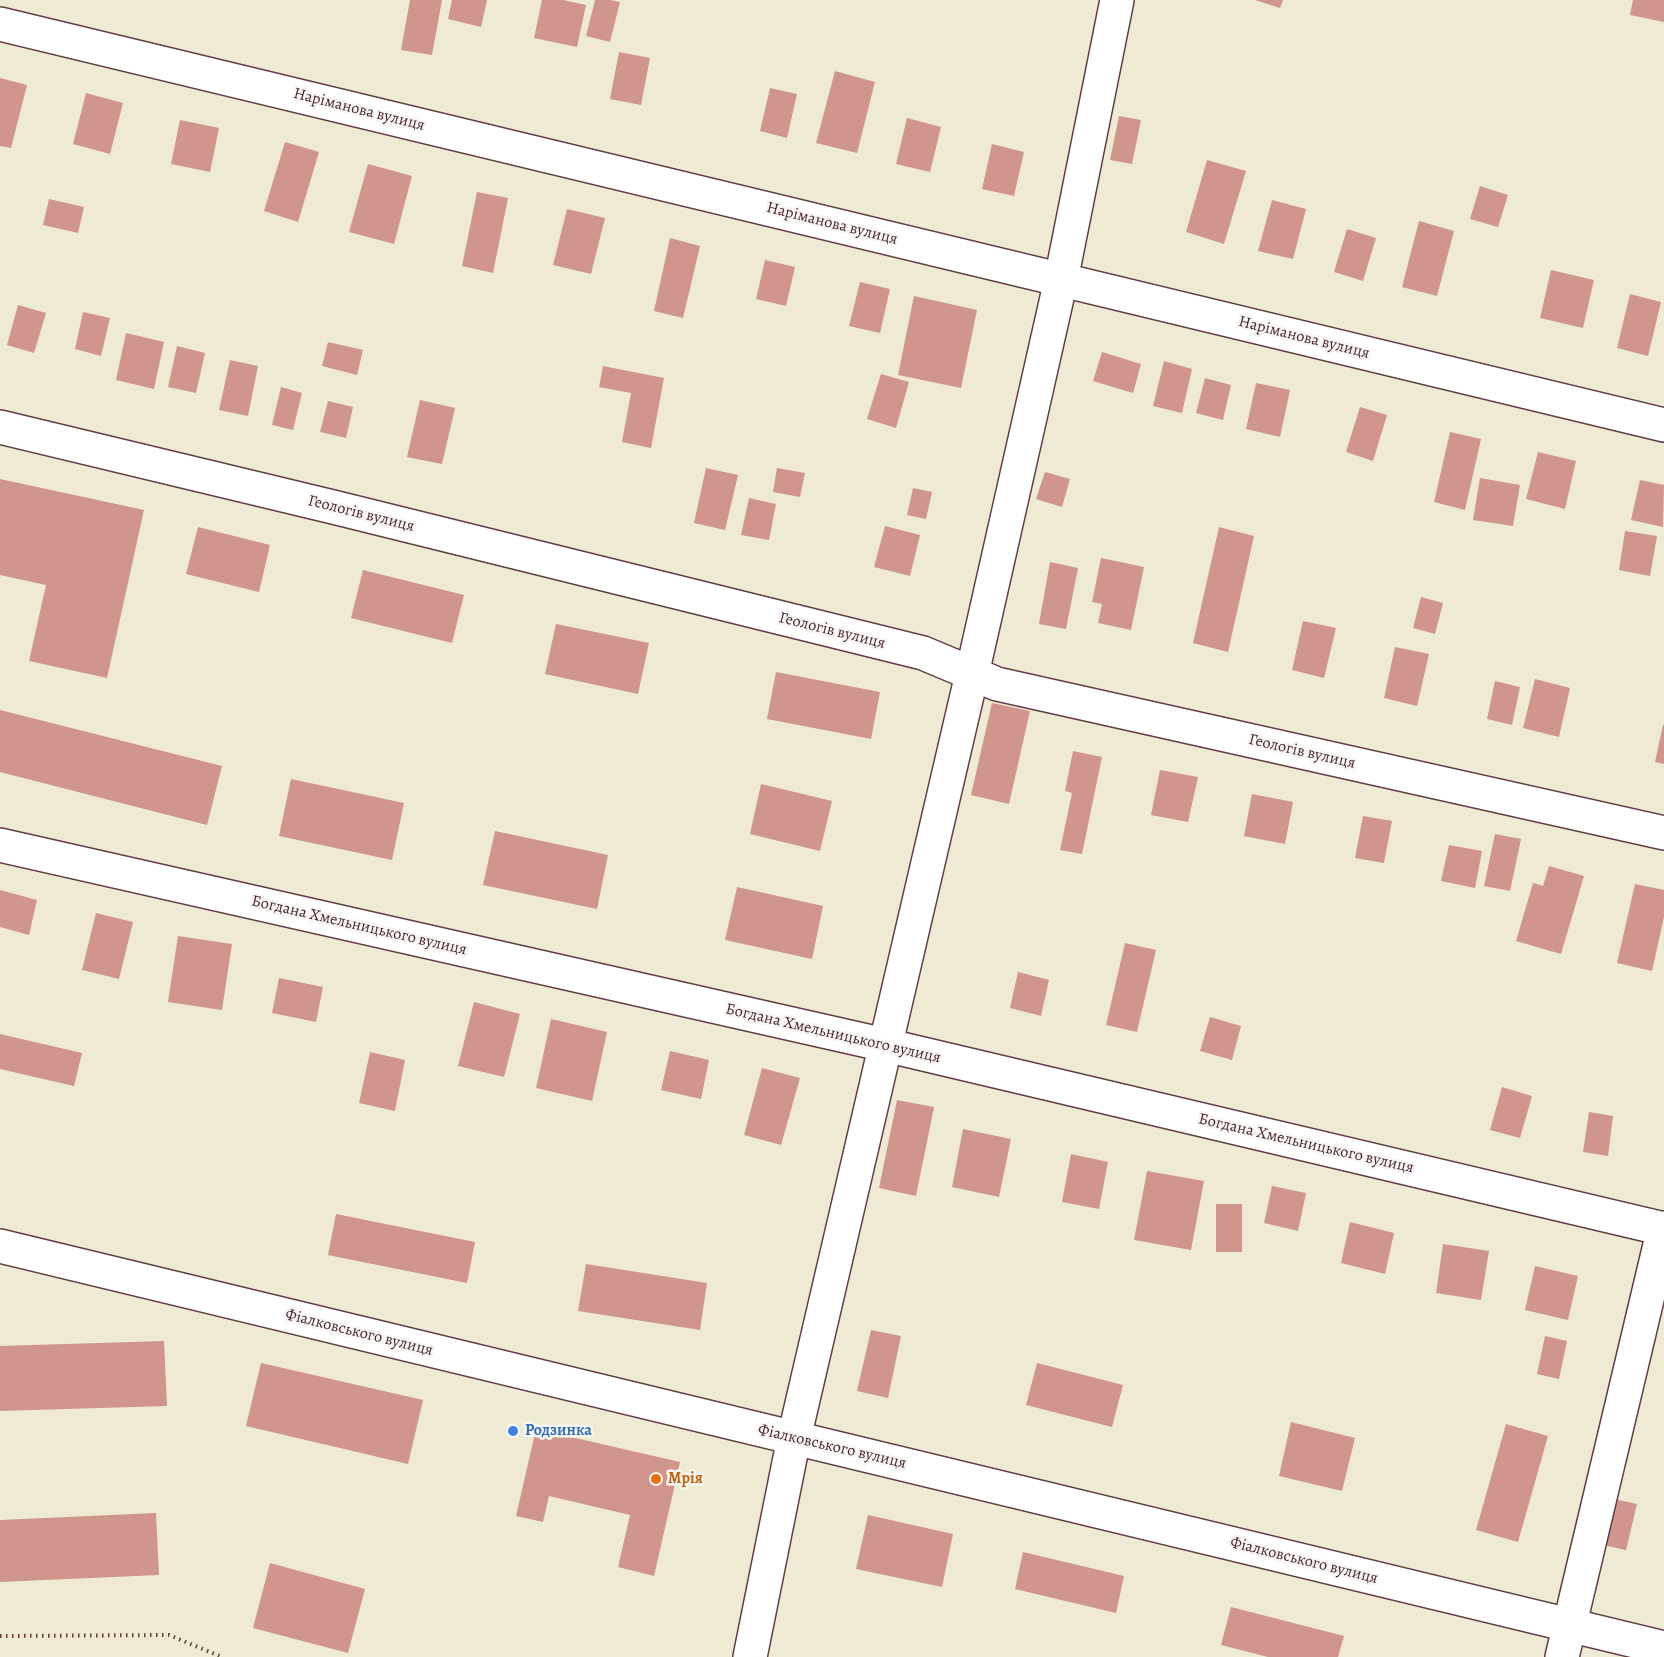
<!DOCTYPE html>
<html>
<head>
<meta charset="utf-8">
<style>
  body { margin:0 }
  canvas { display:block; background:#eeead3 }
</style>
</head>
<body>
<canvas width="1664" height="1657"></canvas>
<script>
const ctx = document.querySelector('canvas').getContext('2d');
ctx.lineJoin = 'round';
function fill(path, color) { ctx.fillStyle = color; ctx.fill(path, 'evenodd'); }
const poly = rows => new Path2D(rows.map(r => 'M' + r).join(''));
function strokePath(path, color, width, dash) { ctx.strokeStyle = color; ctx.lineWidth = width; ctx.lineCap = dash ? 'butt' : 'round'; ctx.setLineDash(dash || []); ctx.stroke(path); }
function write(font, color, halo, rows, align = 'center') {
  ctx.font = font + ' Alegreya,serif'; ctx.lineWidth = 5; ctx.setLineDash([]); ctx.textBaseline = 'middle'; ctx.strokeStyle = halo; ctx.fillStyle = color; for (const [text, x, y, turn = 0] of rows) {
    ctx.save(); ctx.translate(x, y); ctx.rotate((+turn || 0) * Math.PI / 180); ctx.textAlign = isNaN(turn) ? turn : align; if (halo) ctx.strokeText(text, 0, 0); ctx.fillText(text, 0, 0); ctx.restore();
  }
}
fill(poly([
  [410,0,442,0,432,55,401,50],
  [452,0,487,0,481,27,448,19],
  [542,0,563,0,586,5,577,47,534,38],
  [595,0,610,0,620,2,610,42,586,36],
  [1255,0,1283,0,1280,8],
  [1633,0,1664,0,1664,22,1630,15],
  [619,52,650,58,641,105,610,99],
  [835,71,875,82,857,153,816,143],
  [0,78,27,85,11,148,0,146],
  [770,88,797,94,787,138,760,131],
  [86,93,123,103,110,154,73,144],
  [1119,116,1141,120,1132,164,1110,160],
  [907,118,941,127,930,172,896,164],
  [180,120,219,128,210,172,171,164],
  [285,142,319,152,298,222,264,211],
  [992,144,1024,152,1014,196,982,189],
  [1207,160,1246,171,1224,244,1186,232],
  [368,164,412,176,394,244,349,232],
  [1480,186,1508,195,1498,227,1470,219],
  [477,192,508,198,493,273,462,266],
  [49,199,84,207,78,233,43,225],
  [1272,200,1306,209,1293,259,1258,251],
  [567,209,605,218,591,274,553,265],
  [1419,221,1454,231,1437,296,1402,287],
  [1347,229,1376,238,1363,281,1334,272],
  [670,238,700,246,683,318,654,311],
  [765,260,795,267,786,306,756,299],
  [1551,270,1594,280,1583,328,1540,318],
  [860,282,890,289,880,333,849,326],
  [1630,294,1661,302,1648,356,1617,348],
  [914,296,977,310,961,388,898,375],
  [18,305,46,313,34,353,7,345],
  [83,312,110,318,101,356,75,349],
  [126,333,164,342,154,389,116,380],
  [328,342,363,350,357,375,322,366],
  [177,346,205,353,196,393,168,387],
  [1102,352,1141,364,1133,393,1093,381],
  [230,360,258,366,248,416,219,410],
  [1164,361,1192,369,1182,413,1153,406],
  [603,366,664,378,651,448,622,442,631,393,599,387],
  [881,374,909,382,896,428,867,419],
  [1205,378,1231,385,1223,420,1196,413],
  [1256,383,1290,390,1280,437,1246,429],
  [281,387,302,393,293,430,272,425],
  [420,400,455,408,442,464,407,457],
  [328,401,353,407,346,438,320,432],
  [1360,407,1387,415,1373,461,1346,452],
  [1450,432,1481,439,1465,510,1434,502],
  [1538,452,1576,461,1565,509,1526,499],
  [706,468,738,475,725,530,694,523],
  [777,468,805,473,800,497,773,492],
  [1045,472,1070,479,1062,507,1036,499],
  [1480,478,1520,485,1513,526,1473,520],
  [0,479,144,510,107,678,29,661,46,585,0,575],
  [1640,480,1664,485,1663,527,1631,520],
  [913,488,932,492,926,519,907,515],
  [749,498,776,504,769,540,741,535],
  [885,526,920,535,910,576,874,567],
  [198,527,270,545,259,592,186,574],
  [1219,527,1254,536,1228,652,1193,643],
  [1625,531,1657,536,1650,576,1619,570],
  [1101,558,1144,567,1131,630,1098,623,1102,604,1092,602],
  [1050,562,1078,568,1066,629,1039,624],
  [363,570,464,595,452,643,351,618],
  [1421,597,1443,603,1435,634,1413,628],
  [1303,621,1336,628,1324,678,1292,670],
  [556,624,649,643,638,694,545,674],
  [1395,647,1429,654,1417,706,1384,698],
  [776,672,880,692,871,739,767,719],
  [1535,679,1570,688,1559,737,1523,728],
  [1495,681,1520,687,1512,725,1487,719],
  [992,703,1030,711,1009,804,971,795],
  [0,710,222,766,207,825,0,772],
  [1663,725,1664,725,1664,764,1655,762],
  [1073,751,1102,757,1082,854,1060,850,1072,793,1065,791],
  [1160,770,1198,777,1188,822,1151,815],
  [291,779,404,803,392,860,279,836],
  [761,784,832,801,820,851,750,834],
  [1252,794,1293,802,1285,844,1244,836],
  [1363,816,1392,821,1384,863,1355,858],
  [495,831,608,855,597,909,483,885],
  [1495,834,1521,839,1510,891,1484,886],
  [1449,845,1482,851,1475,888,1441,881],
  [1549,866,1584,876,1561,954,1516,941,1533,883,1543,886],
  [1635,884,1664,890,1664,917,1652,971,1617,963],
  [737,887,823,906,812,959,725,940],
  [0,890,37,900,29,935,0,927],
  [96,913,133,922,119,979,82,970],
  [178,936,232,944,222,1010,168,1002],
  [1125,943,1156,950,1137,1032,1106,1025],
  [1018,972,1049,980,1041,1016,1010,1008],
  [279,978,323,987,316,1022,272,1013],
  [474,1002,520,1014,504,1077,458,1066],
  [1210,1017,1241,1026,1232,1060,1200,1051],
  [551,1019,607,1032,592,1101,536,1088],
  [0,1034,82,1053,74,1086,0,1069],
  [670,1051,709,1060,701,1099,661,1090],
  [370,1052,405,1060,395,1111,359,1103],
  [762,1068,800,1078,781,1145,744,1135],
  [1502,1087,1532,1096,1520,1138,1490,1130],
  [897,1100,934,1107,916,1196,879,1188],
  [1589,1112,1613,1116,1608,1156,1583,1152],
  [963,1129,1011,1139,999,1197,952,1187],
  [1071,1154,1108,1162,1099,1209,1062,1202],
  [1147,1171,1204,1181,1191,1250,1134,1240],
  [1272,1186,1306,1193,1298,1231,1264,1223],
  [1216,1204,1242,1204,1242,1252,1216,1252],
  [336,1214,475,1242,467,1283,328,1255],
  [1350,1222,1394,1233,1385,1274,1341,1263],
  [1443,1244,1489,1251,1481,1300,1436,1293],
  [586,1264,707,1283,700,1330,578,1311],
  [1535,1266,1578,1276,1568,1320,1525,1310],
  [871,1330,901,1336,888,1398,857,1391],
  [1545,1336,1567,1341,1559,1379,1537,1374],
  [164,1341,167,1406,0,1411,0,1346],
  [261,1363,423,1400,408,1464,246,1426],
  [1037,1363,1123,1385,1112,1427,1026,1405],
  [1291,1422,1355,1438,1342,1491,1279,1476],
  [1506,1424,1548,1436,1518,1542,1476,1530],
  [536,1429,680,1462,654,1576,618,1567,630,1515,549,1496,543,1522,516,1516],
  [1614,1499,1637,1504,1626,1550,1603,1545],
  [156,1513,159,1575,0,1582,0,1520],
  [868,1515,953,1534,942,1587,856,1569],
  [1023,1552,1124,1576,1116,1613,1015,1589],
  [270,1563,365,1589,348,1653,253,1628],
  [1231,1607,1344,1636,1338,1657,1268,1657,1221,1645]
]), '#d0968c');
const minor = poly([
  [0,24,1664,425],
  [0,427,333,507,923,653,997,684,1664,833],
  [0,845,885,1045,1664,1229],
  [0,1246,1664,1648],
  [750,1657,794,1438,972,674,1061,280,1117,0],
  [1562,1657,1664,1228]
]);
strokePath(minor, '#633d44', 36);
strokePath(poly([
  [0,1636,169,1635,222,1657]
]), '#633d44', 4, [1.5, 4.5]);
strokePath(minor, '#fff', 33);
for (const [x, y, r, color] of [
  [513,1431,6,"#3f7fe0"],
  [656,1479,6,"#e8710a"]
]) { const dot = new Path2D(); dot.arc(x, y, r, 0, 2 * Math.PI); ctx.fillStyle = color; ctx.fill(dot); strokePath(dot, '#f6f6f2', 2); }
write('16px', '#4a1f2b', '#f6f6f2', [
  ["Наріманова вулиця",359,110,14],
  ["Наріманова вулиця",832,224,14],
  ["Наріманова вулиця",1304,338,14],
  ["Геологів вулиця",361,514,14],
  ["Геологів вулиця",832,631,14],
  ["Геологів вулиця",1302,752,13],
  ["Богдана Хмельницького вулиця",359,926,13],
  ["Богдана Хмельницького вулиця",833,1034,13],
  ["Богдана Хмельницького вулиця",1306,1144,13],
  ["Фіалковського вулиця",359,1333,14],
  ["Фіалковського вулиця",832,1447,13],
  ["Фіалковського вулиця",1304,1561,14]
]);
write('bold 16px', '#366cbe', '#f6f6f2', [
  ["Родзинка",525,1431]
], 'left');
write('bold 16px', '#c56008', '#f6f6f2', [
  ["Мрія",668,1479]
], 'left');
</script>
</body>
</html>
